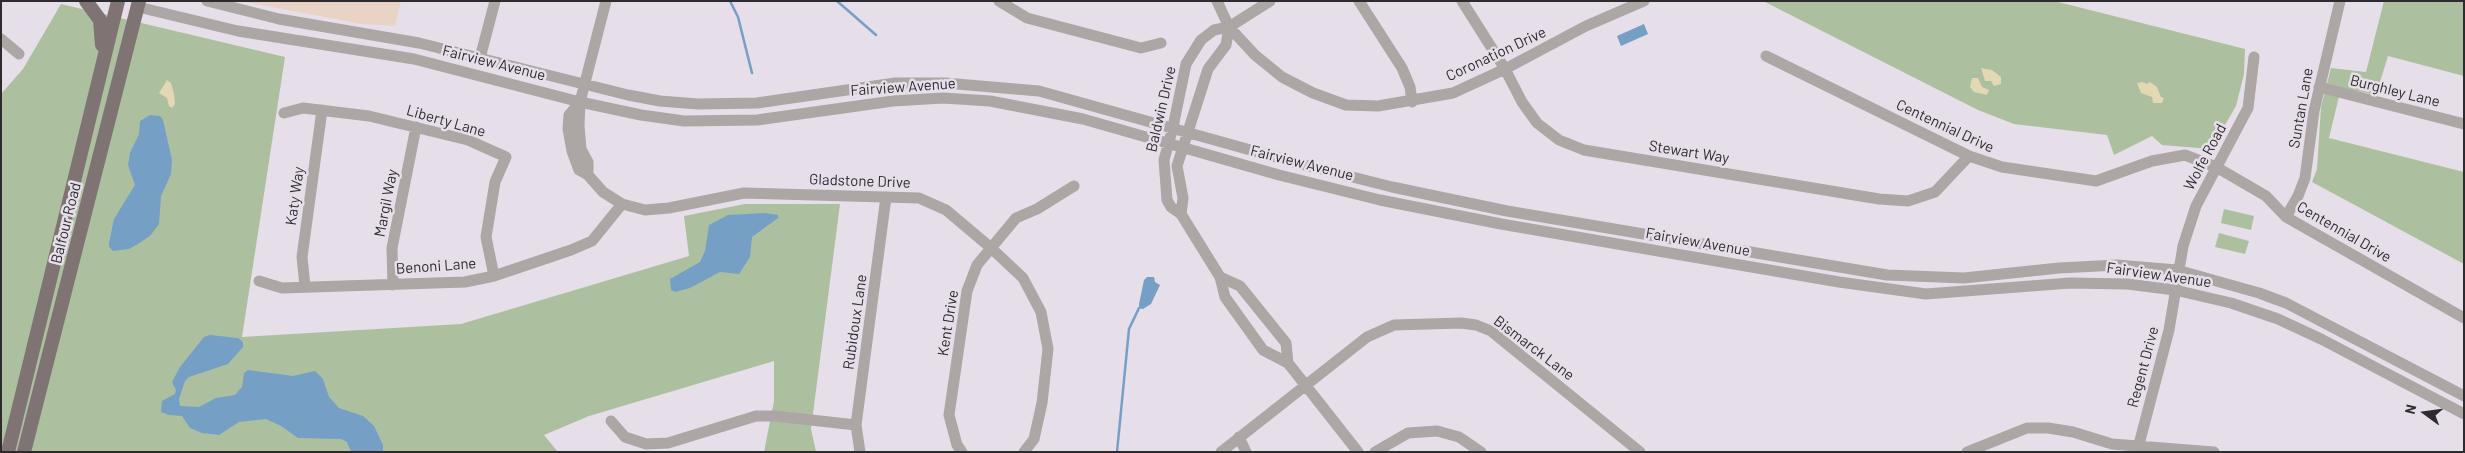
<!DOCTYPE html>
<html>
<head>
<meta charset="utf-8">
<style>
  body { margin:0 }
  #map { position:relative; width:2465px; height:453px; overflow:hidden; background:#e6dee9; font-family:Barlow,sans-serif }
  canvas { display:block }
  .frame { position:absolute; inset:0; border:2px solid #2e2b2f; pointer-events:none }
  .north { position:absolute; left:2400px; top:388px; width:50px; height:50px; -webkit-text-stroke:4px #e6dee9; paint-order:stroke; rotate:284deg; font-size:14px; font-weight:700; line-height:20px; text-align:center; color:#2e2b2f }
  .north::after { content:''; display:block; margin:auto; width:18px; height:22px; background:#2e2b2f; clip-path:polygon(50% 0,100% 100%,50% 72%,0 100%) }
</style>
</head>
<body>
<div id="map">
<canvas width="2465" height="453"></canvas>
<div class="frame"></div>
<div class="north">N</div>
</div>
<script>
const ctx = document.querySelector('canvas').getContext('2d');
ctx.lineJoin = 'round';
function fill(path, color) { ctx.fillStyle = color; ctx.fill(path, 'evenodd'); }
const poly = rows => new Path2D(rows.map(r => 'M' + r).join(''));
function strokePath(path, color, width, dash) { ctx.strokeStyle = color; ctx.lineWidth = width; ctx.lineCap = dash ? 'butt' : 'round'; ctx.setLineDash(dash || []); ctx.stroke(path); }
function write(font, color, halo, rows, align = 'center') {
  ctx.font = font + ' Barlow,sans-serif'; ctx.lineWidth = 5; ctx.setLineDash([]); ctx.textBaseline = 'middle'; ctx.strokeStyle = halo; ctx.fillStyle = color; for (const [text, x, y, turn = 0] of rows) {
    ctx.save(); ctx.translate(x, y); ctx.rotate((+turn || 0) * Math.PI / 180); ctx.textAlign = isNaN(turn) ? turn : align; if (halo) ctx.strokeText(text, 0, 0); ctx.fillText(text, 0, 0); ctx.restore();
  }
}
fill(poly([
  [241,1,401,1,395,26,362,24]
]), '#e8d3c5');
fill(poly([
  [1763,1,2054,1,2245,49,2244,74,2236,106,2211,149,2162,145,2152,136,2114,155,2107,135,2014,124,1978,110],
  [2384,1,2464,1,2464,76,2388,56,2376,95,2341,88,2329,138,2464,172,2464,264,2312,182,2317,169,2321,107,2331,68,2366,72],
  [61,4,285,57,242,337,461,324,689,256,684,216,745,204,840,204,811,429,816,452,764,452,774,401,774,361,589,416,544,435,558,452,1,452,1,94,23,69],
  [2224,209,2254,216,2251,230,2221,223],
  [2219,233,2249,241,2245,254,2215,247]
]), '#acc09f');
fill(poly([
  [1981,68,1992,70,2001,77,2001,84,1994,86,1991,81,1985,81],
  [1972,78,1978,78,1982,87,1989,90,1987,95,1974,92,1970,87],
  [167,80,171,83,174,94,175,104,172,108,169,106,167,98,159,93],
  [2142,82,2147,84,2150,82,2157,87,2161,97,2164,98,2162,103,2153,103,2152,97,2141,93,2137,83]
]), '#e2d8b3');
fill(poly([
  [1644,24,1648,34,1621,46,1617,36],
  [150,115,160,116,163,120,172,160,171,174,161,196,159,224,150,236,138,244,129,249,113,251,109,247,109,243,114,219,135,185,128,165,130,153,139,134,140,121],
  [765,213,778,215,778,218,752,237,750,257,739,274,720,272,690,288,675,292,671,290,670,279,700,262,705,251,709,225,728,215],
  [1147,277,1154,277,1155,282,1160,285,1151,304,1143,309,1139,308,1139,304,1144,280],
  [210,335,238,338,243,342,243,347,228,364,189,377,185,381,179,399,180,406,199,407,216,398,235,395,242,387,244,373,248,370,293,376,315,371,323,379,329,397,339,408,363,416,374,426,383,445,383,452,351,452,347,442,341,439,298,438,281,426,266,419,239,422,219,435,202,433,190,428,182,416,169,415,161,412,162,401,175,394,176,390,172,382,180,367,204,337]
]), '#759fc4');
strokePath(poly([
  [730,1,738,17,752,73],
  [837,1,876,35],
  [1117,452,1129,329,1139,308]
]), '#759fc4', 2.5);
strokePath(poly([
  [207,1,279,19,419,43,628,95,660,101,698,104,757,103,895,83,945,83,1039,91,1297,163,1392,187,1507,211,1887,275,1964,278,2059,268,2117,265,2177,270,2259,293,2286,303,2464,396],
  [999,1,1027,18,1141,48,1161,43],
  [1217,1,1229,27,1255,55,1282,77,1313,93,1346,105,1378,106,1453,93,1505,69,1586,26,1644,1],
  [1270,1,1229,27,1214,30,1201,40,1186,64,1173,127,1164,160,1167,200,1171,207,1181,214,1220,277,1225,297,1263,350,1288,363,1358,452],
  [1359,1,1402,68,1410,87,1412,102],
  [1462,1,1505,69,1522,102,1537,123,1559,140,1584,150,1879,199,1908,201,1935,192,1969,156],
  [138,7,238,31,414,59,580,102,641,115,684,121,757,120,893,101,943,98,990,101,1083,119,1279,175,1380,200,1501,224,1839,282,1926,294,2070,283,2127,284,2175,290,2231,303,2278,319,2321,339,2464,414],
  [1,39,19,54],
  [1766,56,1969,156,2002,167,2096,181,2152,161,2185,155,2216,167,2266,196,2286,217,2464,318],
  [480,58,495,1],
  [2319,87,2464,124],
  [580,102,569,115,568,129,572,151,579,170,588,175,603,192,622,204,645,210,669,208,744,193,919,198,946,210,990,247,1023,278,1041,312,1048,349,1042,403,1034,439,1024,452],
  [284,113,303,108,369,116,468,140,506,157,495,182,486,237,494,276],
  [588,175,588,162,581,149,579,126,580,102,606,1],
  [1181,214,1183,198,1177,166,1208,69,1226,45,1229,27],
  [2286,217,2298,196,2305,178,2314,111,2340,1],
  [1220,277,1240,286,1286,343,1288,363],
  [259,281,282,288,465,282,494,276,571,250,592,241,622,204],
  [393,285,392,248,416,127],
  [305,286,302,257,322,110],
  [611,421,625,437,646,444,668,443,756,416,775,416,856,425],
  [1239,437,1246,452],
  [860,452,856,425,886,197],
  [962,452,957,445,949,415,967,291,977,265,1016,218,1037,209,1074,186],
  [1221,452,1367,337,1394,325,1461,323,1476,325,1491,331,1640,452],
  [1375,452,1408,433,1437,431,1459,437,1481,452],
  [1967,452,2027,428,2048,428,2073,432,2112,444,2214,452],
  [2137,452,2169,330,2183,246,2196,206,2248,108,2254,57]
]), '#aca6a5', 11);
strokePath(poly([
  [86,1,100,20,102,45],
  [8,452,118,1],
  [24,452,139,1]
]), '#7f7473', 14);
write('15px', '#2e2b2f', '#e6dee9', [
  ["Coronation Drive",1496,54,-25],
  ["Fairview Avenue",494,63,14],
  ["Fairview Avenue",903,87,-4],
  ["Burghley Lane",2395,91,14],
  ["Suntan Lane",2301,108,-80],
  ["Baldwin Drive",1161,109,-77],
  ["Liberty Lane",446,121,16],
  ["Centennial Drive",1945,126,25],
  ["Stewart Way",1689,152,9],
  ["Wolfe Road",2205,157,-62],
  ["Fairview Avenue",1302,163,14],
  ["Gladstone Drive",860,181,2],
  ["Katy Way",295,196,-82],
  ["Margil Way",386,203,-79],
  ["Balfour Road",66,223,-76],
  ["Centennial Drive",2344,232,30],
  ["Fairview Avenue",1698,242,10],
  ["Benoni Lane",436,266,-4],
  ["Fairview Avenue",2159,275,8],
  ["Rubidoux Lane",855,322,-82],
  ["Kent Drive",948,323,-81],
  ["Bismarck Lane",1534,348,37],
  ["Regent Drive",2143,367,-75]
]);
</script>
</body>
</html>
